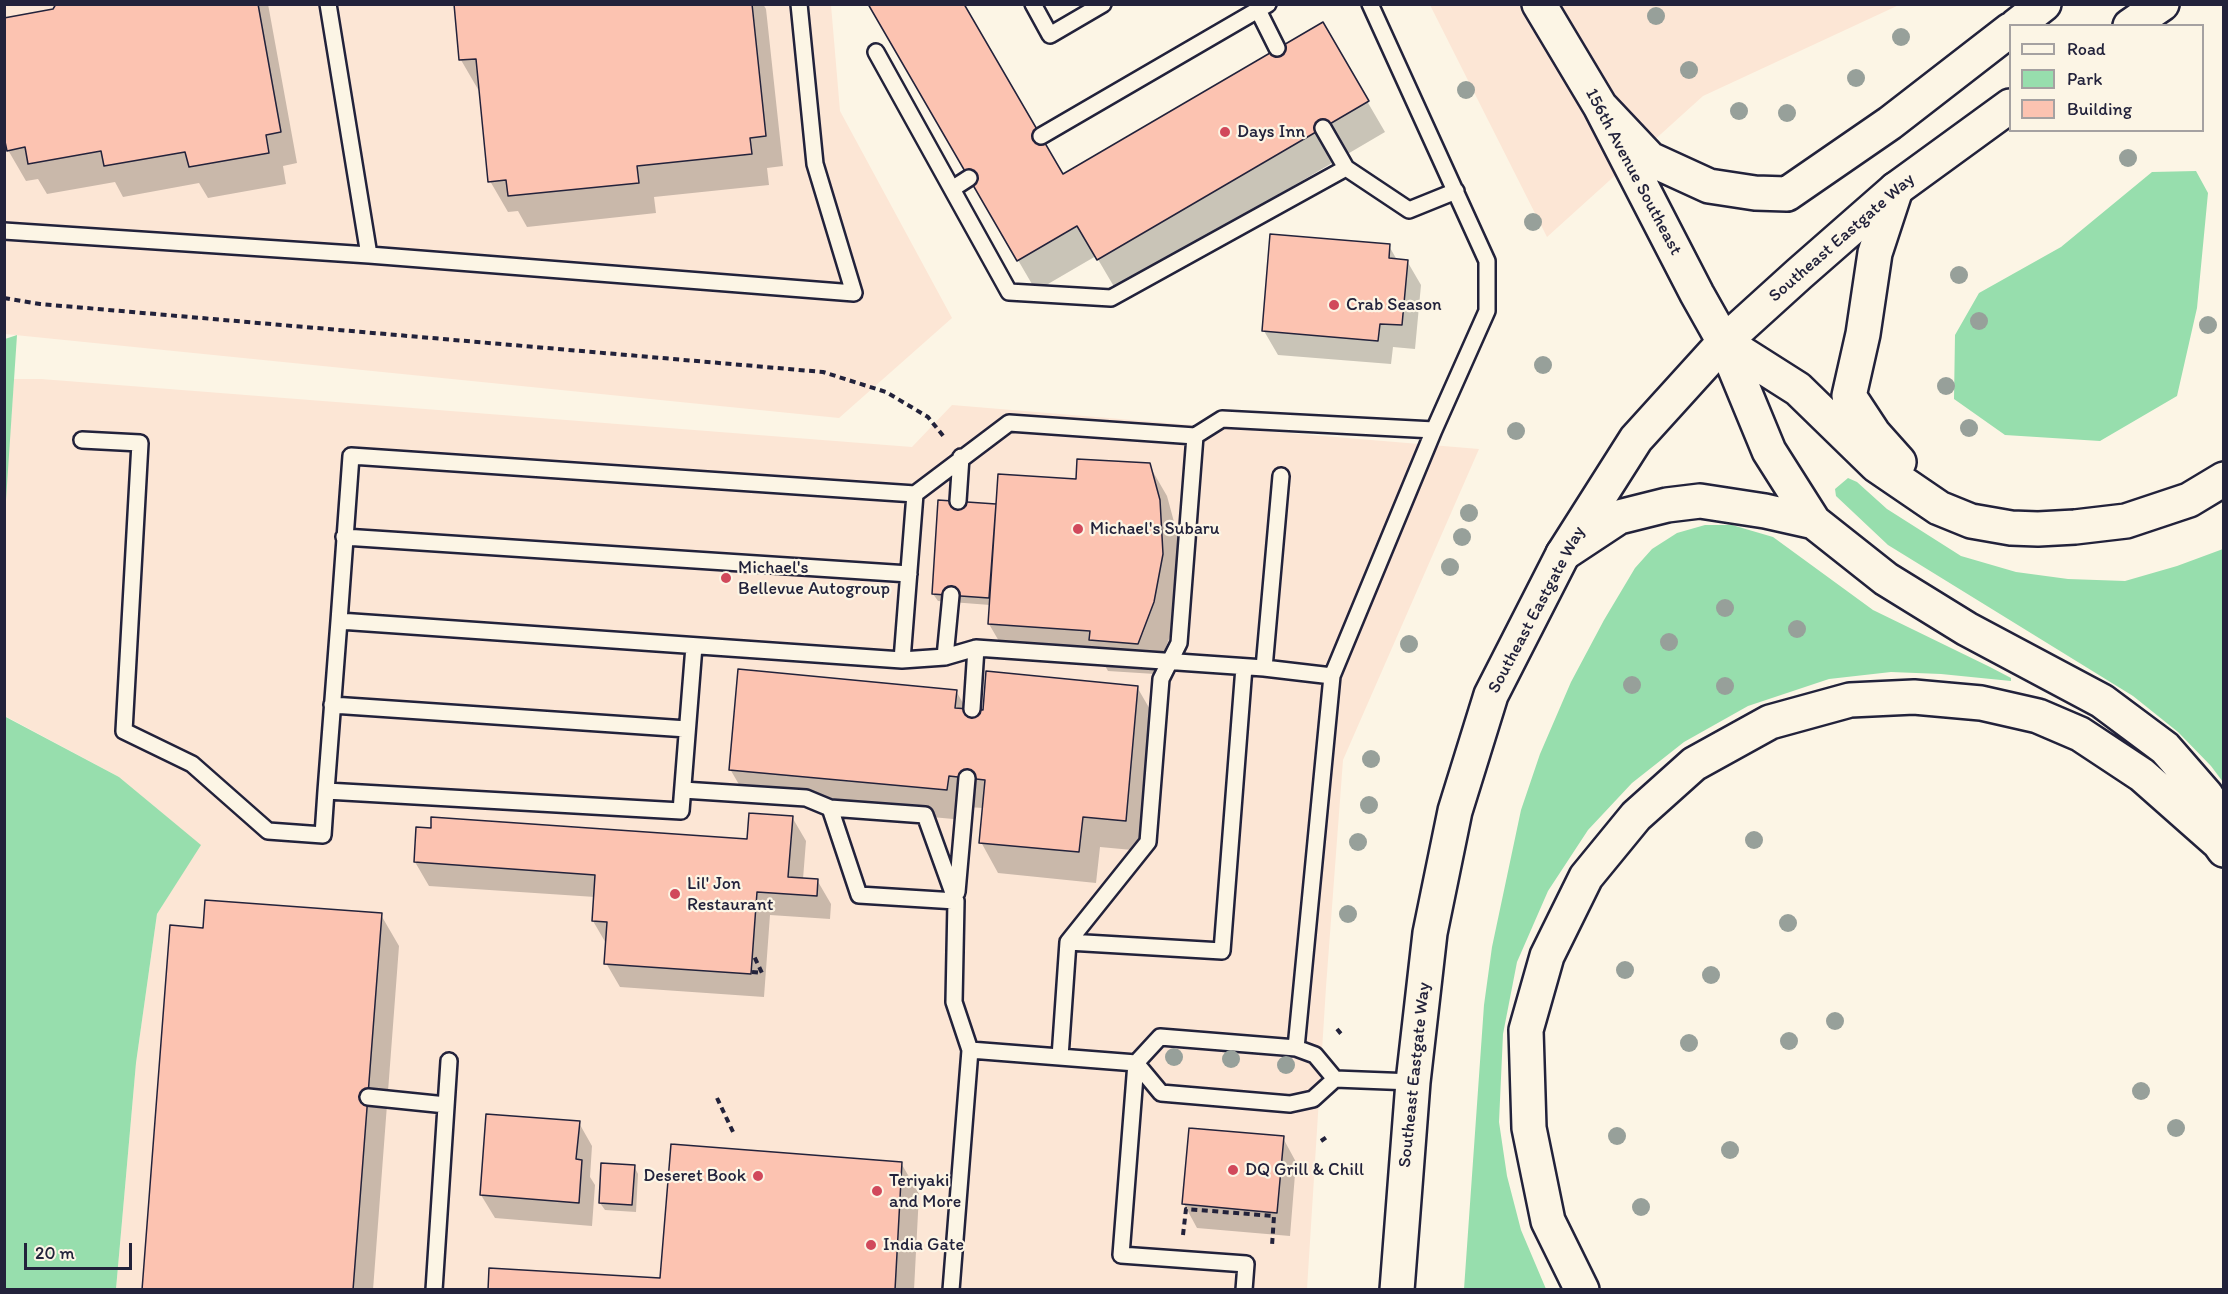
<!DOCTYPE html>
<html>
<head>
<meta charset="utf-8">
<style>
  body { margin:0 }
  #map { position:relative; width:2228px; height:1294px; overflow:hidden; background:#fcf5e5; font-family:Itim,sans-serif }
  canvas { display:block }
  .frame { position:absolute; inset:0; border:6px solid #22223b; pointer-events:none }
  .legend { position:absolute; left:2009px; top:24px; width:195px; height:108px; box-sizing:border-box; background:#fcf5e5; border:2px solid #a5a1a1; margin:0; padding:8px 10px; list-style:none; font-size:18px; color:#22223b }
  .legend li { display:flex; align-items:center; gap:12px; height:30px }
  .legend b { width:30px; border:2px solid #a5a1a1 }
  .scale { position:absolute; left:24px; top:1243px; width:108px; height:27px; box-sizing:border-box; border:3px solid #22223b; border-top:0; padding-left:8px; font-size:18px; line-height:21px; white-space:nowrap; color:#22223b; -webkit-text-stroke:4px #fcf5e5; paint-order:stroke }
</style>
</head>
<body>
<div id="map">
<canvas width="2228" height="1294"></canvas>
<div class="frame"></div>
<ul class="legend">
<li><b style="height:8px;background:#fcf5e5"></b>Road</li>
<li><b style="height:16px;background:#97dead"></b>Park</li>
<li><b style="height:16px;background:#fcc3b1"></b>Building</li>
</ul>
<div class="scale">20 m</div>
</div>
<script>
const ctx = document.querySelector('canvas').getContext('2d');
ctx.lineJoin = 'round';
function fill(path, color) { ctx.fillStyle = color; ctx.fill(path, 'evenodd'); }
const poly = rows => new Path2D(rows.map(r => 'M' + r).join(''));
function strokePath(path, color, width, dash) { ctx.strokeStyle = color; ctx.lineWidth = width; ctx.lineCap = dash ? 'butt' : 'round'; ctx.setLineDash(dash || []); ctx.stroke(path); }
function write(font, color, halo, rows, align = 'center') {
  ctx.font = font + ' Itim,sans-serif'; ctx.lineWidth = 4.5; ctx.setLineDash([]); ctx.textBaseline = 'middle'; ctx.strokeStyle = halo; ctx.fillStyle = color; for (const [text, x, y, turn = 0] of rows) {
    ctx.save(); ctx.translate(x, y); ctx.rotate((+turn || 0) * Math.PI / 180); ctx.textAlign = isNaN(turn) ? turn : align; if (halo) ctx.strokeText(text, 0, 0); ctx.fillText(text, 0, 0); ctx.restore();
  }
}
fill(poly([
  [4,5,831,5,840,111,952,318,839,418,5,334],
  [1430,5,1899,5,1703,96,1547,237],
  [14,379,41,379,912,447,952,405,1479,449,1343,760,1326,987,1307,1289,116,1289,136,1063,157,914,200,845,119,777,5,716,4,515]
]), '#fce6d5');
fill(poly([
  [2196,171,2208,193,2197,308,2177,396,2100,441,2005,435,1954,399,1955,335,1979,293,2061,247,2152,172],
  [17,335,5,515,5,339],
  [1848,478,1857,482,1887,509,1961,556,2016,572,2068,579,2125,581,2177,566,2223,549,2223,782,2211,766,2178,732,2133,696,1888,545,1836,496,1835,489],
  [1705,525,1732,525,1773,537,1873,610,1990,667,2011,678,2011,681,1941,674,1891,672,1829,679,1748,706,1684,742,1632,783,1588,830,1548,891,1517,962,1503,1034,1499,1122,1507,1176,1521,1230,1546,1289,1464,1289,1484,1005,1492,947,1521,810,1540,754,1571,682,1604,620,1635,568,1652,549,1677,533],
  [4,716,119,777,201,845,157,914,136,1063,116,1289,5,1289]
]), '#97dead');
fill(poly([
  [58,4,268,4,297,163,283,166,286,184,208,198,199,183,123,197,115,182,47,194,38,179,26,181,8,150,54,11],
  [455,4,763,4,766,9,783,166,767,168,769,185,654,197,656,213,527,227,518,211,508,212,490,181,481,90,479,91,461,60],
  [869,4,1062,176,1322,24,1385,132,1116,290,1096,256,1036,291],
  [1389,246,1397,260,1407,261,1421,285,1415,349,1393,347,1391,364,1278,355,1264,331],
  [1149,465,1167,496,1177,533,1180,586,1171,634,1155,674,1108,671,1103,662,1007,655,989,624,990,605,938,601,933,594,995,505,997,510,1077,481],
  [1137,687,1155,718,1143,851,1100,847,1096,883,998,873,981,842,984,808,966,807,964,820,748,800,730,769,956,691,967,710,984,712],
  [792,817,806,841,803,879,817,880,831,904,830,919,770,915,764,997,620,987,606,963,607,945,593,921,595,897,429,886,415,862,748,840],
  [381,915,399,946,373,1290,144,1290],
  [579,1123,592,1146,590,1177,595,1185,592,1226,495,1218,481,1195],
  [1283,1138,1296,1162,1290,1236,1197,1228,1184,1204],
  [901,1163,919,1194,914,1290,489,1290,661,1280],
  [634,1166,638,1174,636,1212,605,1210,600,1203]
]), '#0003');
const building = poly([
  [56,4,258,4,281,132,266,135,269,153,189,167,185,152,104,166,101,151,28,164,25,147,7,151,4,137,4,18,53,9,56,4],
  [454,4,752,4,766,136,750,138,752,154,637,166,639,183,508,196,506,180,488,182,476,59,459,60,454,4],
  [868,4,964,4,1063,174,1323,22,1369,101,1097,260,1077,226,1017,261,868,4],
  [1270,234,1390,244,1389,258,1408,260,1402,325,1380,324,1378,341,1262,331,1270,234],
  [1077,459,1150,463,1160,500,1163,554,1154,602,1138,644,1089,640,1090,631,988,624,998,474,1076,479,1077,459],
  [938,500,996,504,989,598,932,594,938,500],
  [738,669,957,690,955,708,983,710,986,671,1138,686,1126,821,1083,817,1079,852,979,843,985,780,949,776,947,790,729,770,738,669],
  [749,813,793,816,788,877,818,879,817,896,757,892,751,974,604,964,607,922,592,921,595,875,414,862,416,827,431,828,431,817,747,839,749,813],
  [205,900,382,913,353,1290,142,1290,170,925,203,928,205,900],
  [486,1114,580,1121,576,1159,582,1160,579,1203,480,1195,486,1114],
  [1189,1128,1284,1136,1277,1213,1182,1204,1189,1128],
  [671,1144,902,1162,895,1290,488,1290,489,1268,660,1278,671,1144],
  [601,1163,635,1165,632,1205,599,1203,601,1163]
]);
fill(building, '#fcc3b1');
strokePath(building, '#22223b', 1.5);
const lane = poly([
  [328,4,369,255,854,293,815,164,799,4],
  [1033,4,1050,35,1103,4],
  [1258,10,1277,48],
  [876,52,1009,292,1111,298,1346,168,1409,210,1456,191],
  [1323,128,1346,168],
  [1041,136,1268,4],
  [952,189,969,178],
  [4,231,369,255],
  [82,440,140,443,124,731,192,764,268,831,323,835,326,791],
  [958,501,961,457],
  [344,537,909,574],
  [339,621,326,791,681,811,694,646],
  [945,657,951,595],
  [902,660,915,494],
  [1264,668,1281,476],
  [1332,676,1264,668,976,648,945,657,902,660,339,621,351,456,915,494,1009,423,1195,436,1222,419,1434,430],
  [332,705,687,729],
  [972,709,976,648],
  [683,790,806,798,830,808],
  [957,892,967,778],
  [1068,942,1222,951,1244,667],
  [1296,1048,1332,676,1434,430,1487,311,1487,261,1370,4],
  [970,1050,1136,1063,1161,1093,1290,1104,1313,1099,1335,1079,1413,1082],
  [1060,1057,1068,942,1148,842,1161,679,1179,643,1195,436],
  [368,1097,446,1105],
  [434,1290,449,1061],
  [951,1290,970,1050,954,1002,956,901,859,895,830,808,925,815,956,901],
  [1244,1290,1246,1264,1121,1255,1136,1063,1160,1037,1296,1048,1315,1055,1335,1079]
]);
const secondary = poly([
  [1539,4,1600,106,1697,294,1724,342],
  [2016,26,2044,4],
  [2130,26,2162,4],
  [1600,106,1650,159,1709,186,1755,193,1787,194,1890,123,2010,30],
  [1397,1290,1413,1082,1430,933,1455,811,1491,695,1563,554,1636,439,1724,342,1799,274,1896,189,2010,106]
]);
const highway = poly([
  [1896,189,1875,253,1863,334,1849,396,1874,434,1899,462],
  [1724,342,1769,451,1814,522,1886,579,1967,629,2102,701,2165,748,2206,795,2224,825],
  [1724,342,1798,389,1876,465,1939,508,1971,521,2011,528,2038,529,2075,527,2126,521,2189,500,2224,479],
  [1563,554,1619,517,1667,505,1700,501,1765,511,1814,522],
  [1582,1290,1548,1221,1529,1128,1526,1030,1547,956,1586,877,1636,816,1694,764,1770,722,1850,700,1914,697,1981,703,2038,716,2080,734,2142,775,2219,843,2224,850]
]);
strokePath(lane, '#22223b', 20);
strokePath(secondary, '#22223b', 38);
strokePath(highway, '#22223b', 38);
strokePath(poly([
  [4,298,40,304,823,372,886,392,928,417,944,437],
  [752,972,762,973,753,954],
  [1337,1029,1342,1035],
  [717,1098,734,1134],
  [1321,1141,1328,1136],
  [1183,1235,1186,1209,1274,1216,1272,1246]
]), '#22223b', 4, [6, 4.5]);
strokePath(lane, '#fcf5e5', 15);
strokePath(secondary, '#fcf5e5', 33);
strokePath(highway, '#fcf5e5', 33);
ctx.fillStyle = '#97a09a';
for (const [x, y] of [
  [1656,16],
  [1901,37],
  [1689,70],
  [1856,78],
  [1466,90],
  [1739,111],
  [1787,113],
  [2128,158],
  [1533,222],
  [1959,275],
  [1979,321],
  [2208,325],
  [1543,365],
  [1946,386],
  [1969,428],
  [1516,431],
  [1469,513],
  [1462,537],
  [1450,567],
  [1725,608],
  [1797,629],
  [1669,642],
  [1409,644],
  [1632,685],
  [1725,686],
  [1371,759],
  [1369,805],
  [1754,840],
  [1358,842],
  [1348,914],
  [1788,923],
  [1625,970],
  [1711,975],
  [1835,1021],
  [1789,1041],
  [1689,1043],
  [1174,1057],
  [1231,1059],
  [1286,1065],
  [2141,1091],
  [2176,1128],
  [1617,1136],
  [1730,1150],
  [1641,1207]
]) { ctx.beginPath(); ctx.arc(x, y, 9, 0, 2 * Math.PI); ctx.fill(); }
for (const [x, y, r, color] of [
  [1225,132,6,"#d1495b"],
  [1334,305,6,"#d1495b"],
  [1078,529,6,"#d1495b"],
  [726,578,6,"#d1495b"],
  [675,894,6,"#d1495b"],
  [1233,1170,6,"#d1495b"],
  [758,1176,6,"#d1495b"],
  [877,1191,6,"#d1495b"],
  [871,1245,6,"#d1495b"]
]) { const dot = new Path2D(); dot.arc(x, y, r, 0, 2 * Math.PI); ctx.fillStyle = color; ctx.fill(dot); strokePath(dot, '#fcf5e5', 2); }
write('18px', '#22223b', '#fcf5e5', [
  ["Days Inn",1237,132],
  ["Crab Season",1346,305],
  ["Michael's Subaru",1090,529],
  ["Michael's",738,568],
  ["Bellevue Autogroup",738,589],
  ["Lil' Jon",687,884],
  ["Restaurant",687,905],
  ["DQ Grill & Chill",1245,1170],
  ["Deseret Book",746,1176,"right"],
  ["Teriyaki",889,1181],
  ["and More",889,1202],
  ["India Gate",883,1245]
], 'left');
write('18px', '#22223b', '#fcf5e5', [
  ["156th Avenue Southeast",1633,172,62],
  ["Southeast Eastgate Way",1842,238,-41],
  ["Southeast Eastgate Way",1537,610,-62],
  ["Southeast Eastgate Way",1415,1075,-84]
]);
</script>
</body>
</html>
